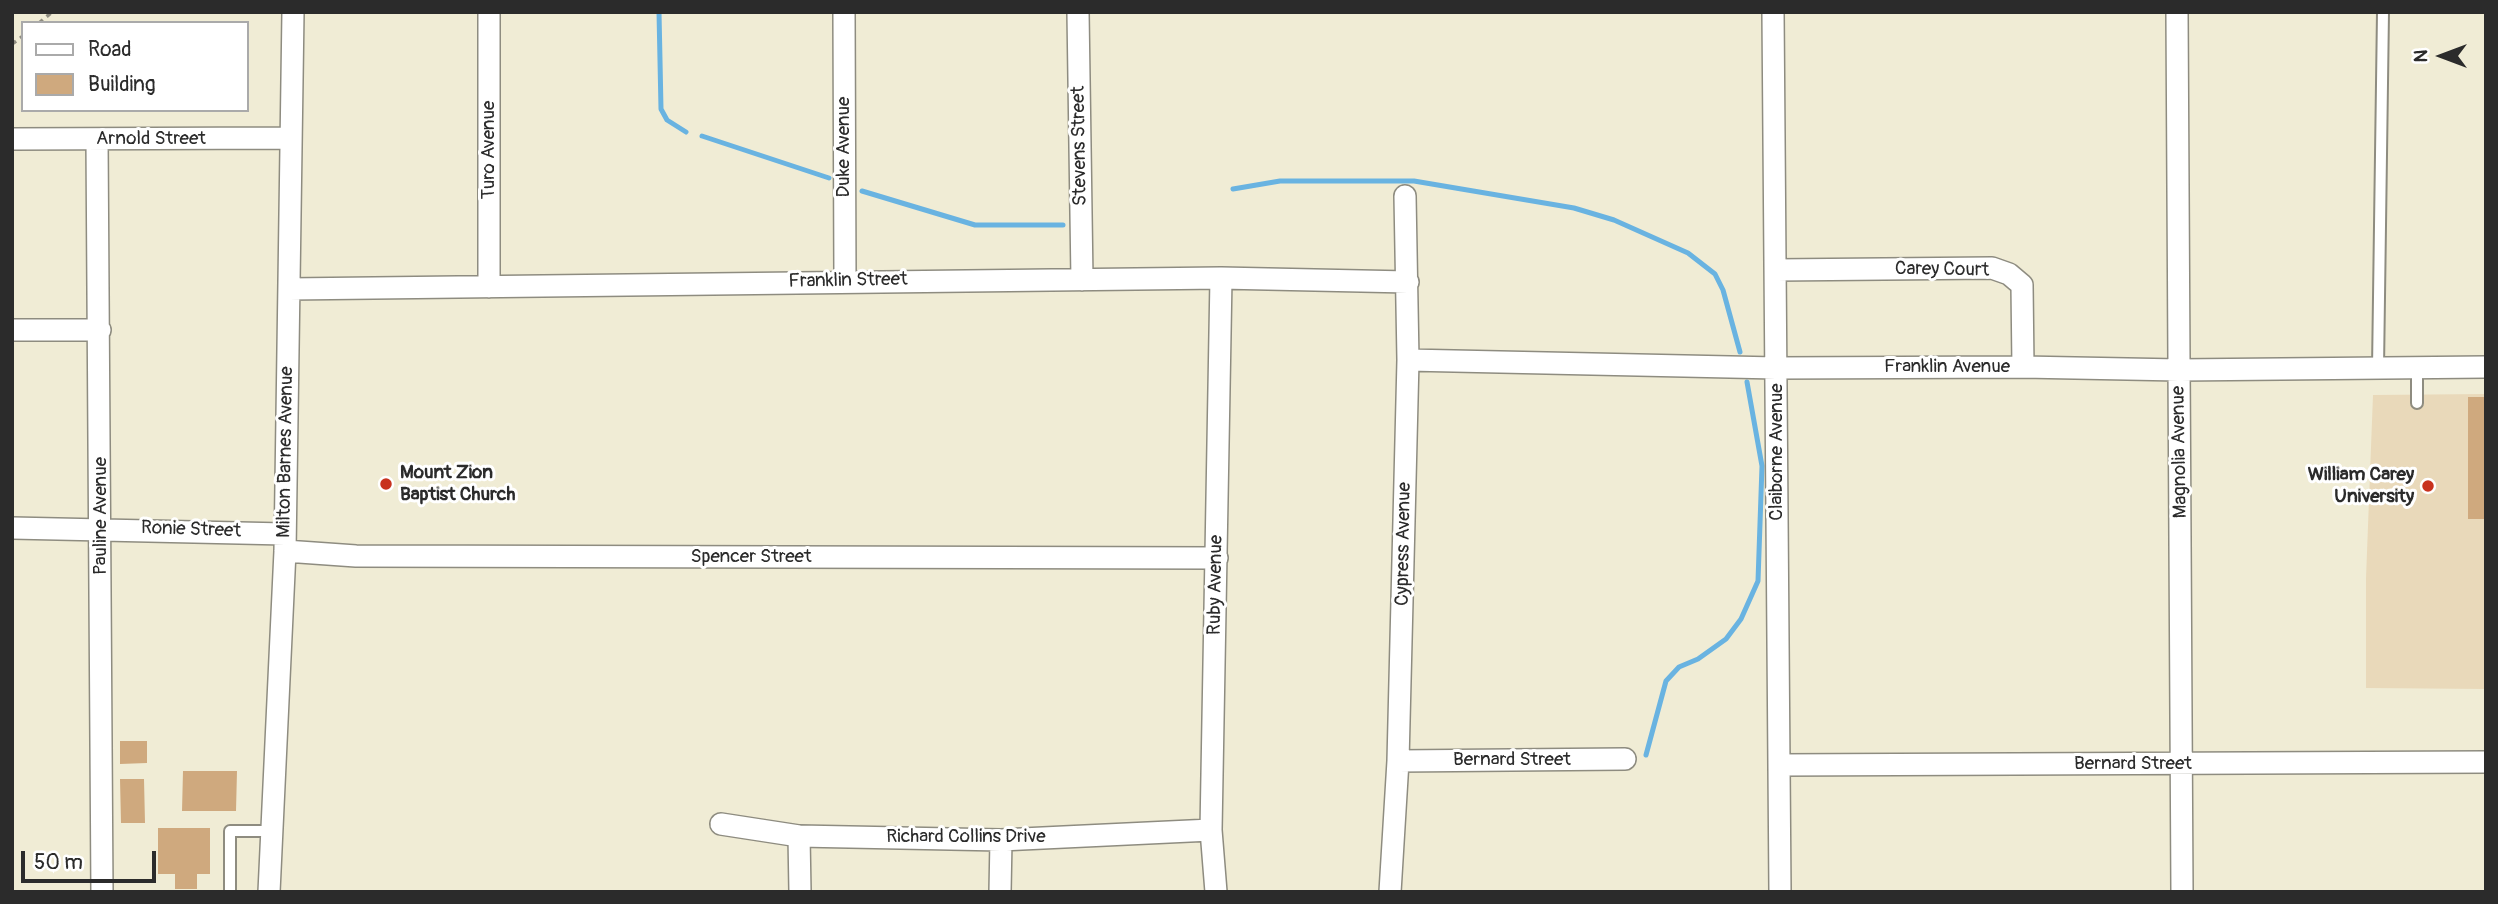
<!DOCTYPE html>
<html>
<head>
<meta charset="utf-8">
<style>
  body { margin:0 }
  #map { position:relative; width:2498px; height:904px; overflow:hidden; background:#f0ecd5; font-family:Pangolin,sans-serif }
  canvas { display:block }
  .frame { position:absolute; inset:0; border:14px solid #2b2b2b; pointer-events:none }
  .legend { position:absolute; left:21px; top:21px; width:228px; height:91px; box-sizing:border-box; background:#fff; border:2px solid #aaa; margin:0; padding:9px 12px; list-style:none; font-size:21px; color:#2b2b2b }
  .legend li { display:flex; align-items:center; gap:14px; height:35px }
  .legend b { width:35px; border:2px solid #aaa }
  .north { position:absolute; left:2407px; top:21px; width:70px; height:70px; -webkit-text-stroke:5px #fff; paint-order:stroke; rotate:270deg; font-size:19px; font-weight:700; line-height:28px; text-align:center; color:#2b2b2b }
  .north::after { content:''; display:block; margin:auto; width:24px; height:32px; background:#2b2b2b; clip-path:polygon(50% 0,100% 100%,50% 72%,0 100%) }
  .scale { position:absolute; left:21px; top:851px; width:135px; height:32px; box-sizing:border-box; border:4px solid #2b2b2b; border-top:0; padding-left:9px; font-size:21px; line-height:24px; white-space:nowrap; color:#2b2b2b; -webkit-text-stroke:5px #fff; paint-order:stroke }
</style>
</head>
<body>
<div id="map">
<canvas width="2498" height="904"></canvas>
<div class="frame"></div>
<ul class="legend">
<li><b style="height:9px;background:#fff"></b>Road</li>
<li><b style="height:19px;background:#cfa97e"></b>Building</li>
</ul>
<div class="north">N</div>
<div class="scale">50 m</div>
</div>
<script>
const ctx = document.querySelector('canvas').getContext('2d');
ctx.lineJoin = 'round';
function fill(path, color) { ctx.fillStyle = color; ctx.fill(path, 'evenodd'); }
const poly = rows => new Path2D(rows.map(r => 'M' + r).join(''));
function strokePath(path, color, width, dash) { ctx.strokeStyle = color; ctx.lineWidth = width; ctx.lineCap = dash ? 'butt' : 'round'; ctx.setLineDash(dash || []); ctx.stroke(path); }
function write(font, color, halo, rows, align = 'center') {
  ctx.font = font + ' Pangolin,sans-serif'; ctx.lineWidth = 6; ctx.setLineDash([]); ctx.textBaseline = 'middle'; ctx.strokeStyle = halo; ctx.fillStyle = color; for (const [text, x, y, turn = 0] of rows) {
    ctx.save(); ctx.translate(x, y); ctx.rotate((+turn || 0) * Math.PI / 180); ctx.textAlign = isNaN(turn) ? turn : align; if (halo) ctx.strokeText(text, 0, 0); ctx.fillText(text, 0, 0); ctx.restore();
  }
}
fill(poly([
  [2486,394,2486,689,2366,688,2366,578,2373,395]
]), '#e9d9ba');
strokePath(poly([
  [659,12,661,109,667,120,686,132],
  [702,136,829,178],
  [1233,189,1280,181,1414,181,1574,208,1614,220,1688,253,1715,274,1723,290,1740,352],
  [862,191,975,225,1063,225],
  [1646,755,1666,681,1679,667,1698,659,1726,639,1741,619,1758,581,1762,466,1747,382]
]), '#69b3e1', 5);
fill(poly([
  [2468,397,2486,397,2486,519,2468,519],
  [120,741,147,741,147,763,120,764],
  [183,771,237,771,236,811,182,811],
  [120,779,144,779,145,823,121,823],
  [158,828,210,828,210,874,197,874,197,889,175,889,175,874,158,874]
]), '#cfa97e');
const service = poly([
  [2378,368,2383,12],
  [2417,368,2417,403],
  [230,892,230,831,272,831]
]);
const minor = poly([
  [489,12,489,287],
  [844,12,845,281],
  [1078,12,1082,280],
  [1773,12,1780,892],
  [2177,12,2182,892],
  [12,139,290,138],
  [97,140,102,892],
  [1776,270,1992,268,2009,274,2022,285,2023,367],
  [289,289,1221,278,1408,282],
  [12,330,100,330],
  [1408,360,1776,368,2023,367,2179,370,2486,367],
  [12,528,285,534],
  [285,551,356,556,1217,558],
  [1398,761,1625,759],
  [1780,765,2486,762],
  [721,824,799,836,1001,840,1211,830],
  [799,836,800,892],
  [269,892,285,551,293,12],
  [1000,892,1001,840],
  [1216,892,1211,830,1221,278],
  [1390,892,1398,761,1408,360,1405,196]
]);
strokePath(service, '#8e8c80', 14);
strokePath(minor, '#8e8c80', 24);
strokePath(poly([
  [39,23,52,12],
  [12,44,23,36]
]), '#8e8c80', 3.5, [5, 5]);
strokePath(service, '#fff', 10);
strokePath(minor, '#fff', 21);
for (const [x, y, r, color] of [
  [386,484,7,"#c8321e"],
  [2428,486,7,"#c8321e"]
]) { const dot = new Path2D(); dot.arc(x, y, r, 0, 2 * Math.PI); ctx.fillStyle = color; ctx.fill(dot); strokePath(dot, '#fff', 2.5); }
write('19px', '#2b2b2b', '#fff', [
  ["Arnold Street",151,139],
  ["Stevens Street",1080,146,-91],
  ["Duke Avenue",844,147,-90],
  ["Turo Avenue",489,150,-90],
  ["Carey Court",1942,270,1],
  ["Franklin Street",848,281,-1],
  ["Franklin Avenue",1947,367],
  ["Milton Barnes Avenue",286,452,-89],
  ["Claiborne Avenue",1777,452,-90],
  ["Magnolia Avenue",2180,452,-91],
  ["Pauline Avenue",101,516,-90],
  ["Ronie Street",191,530,2],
  ["Cypress Avenue",1404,544,-89],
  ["Spencer Street",751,557],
  ["Ruby Avenue",1216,585,-89],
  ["Bernard Street",1512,760],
  ["Bernard Street",2133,764],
  ["Richard Collins Drive",966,837]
]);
write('bold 19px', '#2b2b2b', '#fff', [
  ["Mount Zion",400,473],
  ["Baptist Church",400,495],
  ["William Carey",2414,475,"right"],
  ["University",2414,497,"right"]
], 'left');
</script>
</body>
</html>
